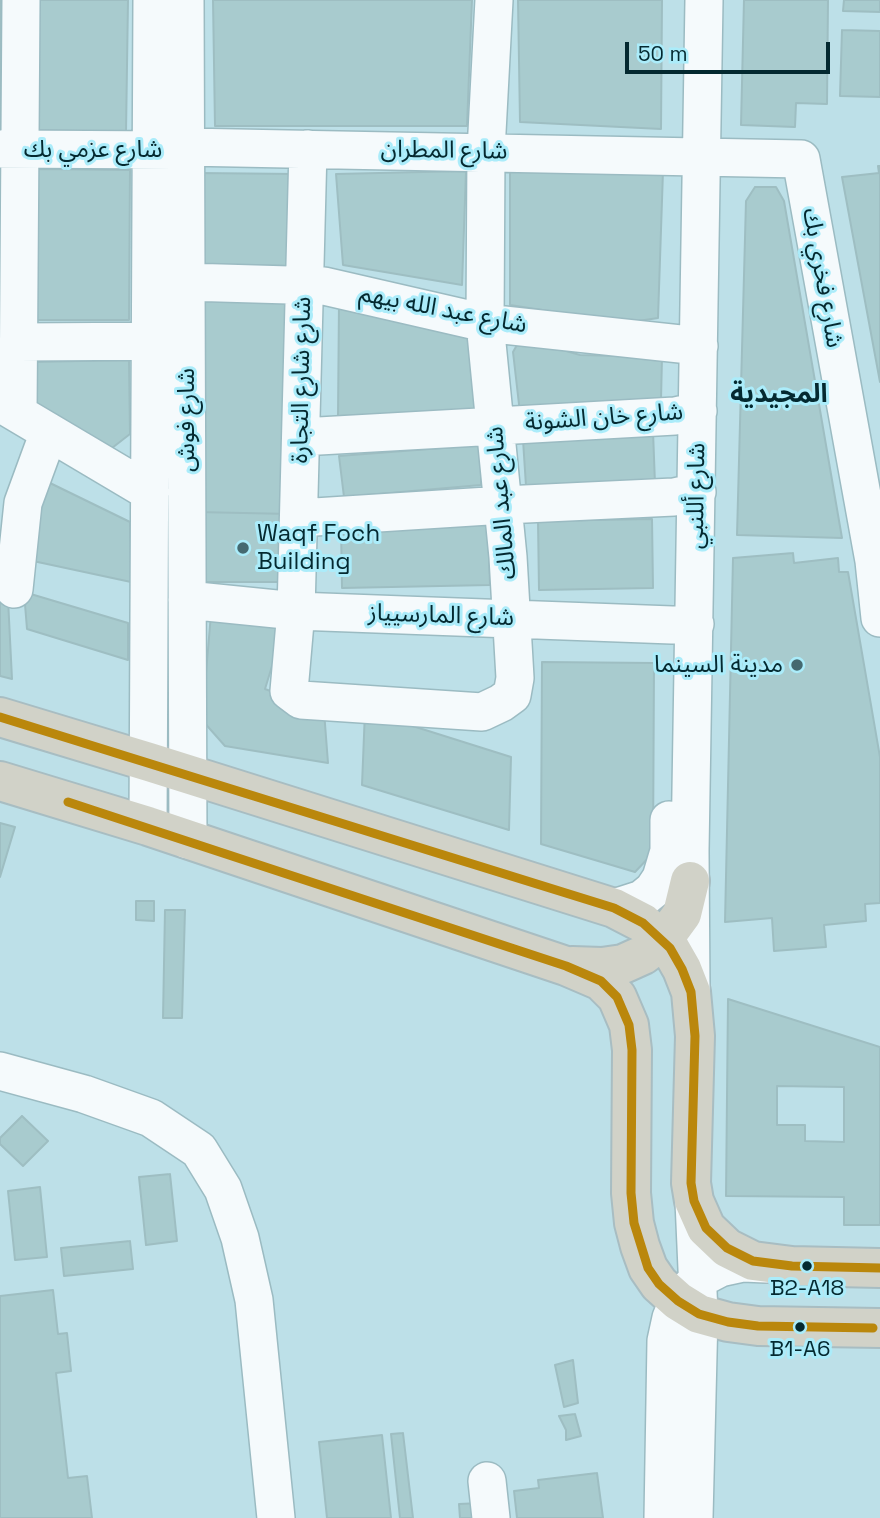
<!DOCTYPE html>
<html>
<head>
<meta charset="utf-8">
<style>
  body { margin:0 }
  #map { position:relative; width:880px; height:1518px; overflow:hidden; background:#bde0e8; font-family:"Space Grotesk",sans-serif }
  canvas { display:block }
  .scale { position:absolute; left:625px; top:42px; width:205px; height:32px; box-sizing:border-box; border:4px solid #042930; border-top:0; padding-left:9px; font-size:21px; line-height:24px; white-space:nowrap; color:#042930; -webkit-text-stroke:5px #abecfa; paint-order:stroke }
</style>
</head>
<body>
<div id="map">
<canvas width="880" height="1518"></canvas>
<div class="scale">50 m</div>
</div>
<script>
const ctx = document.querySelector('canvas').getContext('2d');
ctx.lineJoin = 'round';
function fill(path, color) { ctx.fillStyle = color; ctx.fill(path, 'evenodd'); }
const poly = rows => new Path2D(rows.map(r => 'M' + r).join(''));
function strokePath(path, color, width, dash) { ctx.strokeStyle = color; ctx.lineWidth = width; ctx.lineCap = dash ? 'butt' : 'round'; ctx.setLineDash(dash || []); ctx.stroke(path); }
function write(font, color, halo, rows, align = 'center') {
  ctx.font = font + ' "Space Grotesk","Noto Sans Arabic",sans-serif'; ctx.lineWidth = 6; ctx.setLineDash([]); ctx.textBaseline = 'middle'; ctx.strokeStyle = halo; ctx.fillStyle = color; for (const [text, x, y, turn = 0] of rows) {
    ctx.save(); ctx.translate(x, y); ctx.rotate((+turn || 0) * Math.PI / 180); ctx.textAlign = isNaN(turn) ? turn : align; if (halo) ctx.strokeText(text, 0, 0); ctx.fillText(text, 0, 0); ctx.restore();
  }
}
const building = poly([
  [0,0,2,0,0,133,0,0],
  [39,0,128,0,126,132,36,130,39,0],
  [213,0,472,0,467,126,215,126,213,0],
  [518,0,662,0,661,129,520,122,518,0],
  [744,0,828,0,827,104,796,103,795,127,741,125,744,0],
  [844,0,880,0,880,12,843,11,844,0],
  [842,30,880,31,880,97,840,96,842,30],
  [878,166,880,166,880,382,842,177,879,173,878,166],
  [38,169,130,170,129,320,36,320,38,169],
  [510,170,663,171,658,318,625,323,510,305,510,170],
  [0,171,2,362,0,363,0,171],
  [466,171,462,285,343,265,336,174,466,171],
  [198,173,296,174,296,266,197,265,198,173],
  [755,187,776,187,784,201,842,538,737,535,746,201,755,187],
  [291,296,291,514,196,512,197,297,291,296],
  [339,303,468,336,477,411,338,416,339,303],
  [521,338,580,355,662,357,661,400,520,413,513,352,521,338],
  [129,360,130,434,112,448,33,404,33,362,129,360],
  [653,431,655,484,526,486,523,440,653,431],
  [481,445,481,485,344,497,339,456,481,445],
  [50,483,130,522,131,582,33,561,34,491,50,483],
  [196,512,291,514,291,582,196,582,196,512],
  [652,519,653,588,539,590,538,521,652,519],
  [488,524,490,585,342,588,341,527,488,524],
  [793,553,794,563,838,558,839,572,848,572,880,757,880,903,865,904,866,921,824,925,826,947,774,951,772,918,725,922,733,558,793,553],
  [24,592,128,623,128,660,27,629,24,592],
  [0,596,8,599,12,679,0,676,0,596],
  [211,614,286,620,265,689,324,711,328,763,225,746,202,720,211,614],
  [542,662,654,663,653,853,635,872,541,844,542,662],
  [365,711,511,757,509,830,362,785,365,711],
  [0,823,15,827,0,877,0,823],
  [136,901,154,901,154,921,136,920,136,901],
  [165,910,185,910,182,1018,163,1018,165,910],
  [728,999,880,1047,880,1225,844,1225,844,1197,726,1196,728,999],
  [777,1086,844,1087,844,1142,805,1141,805,1125,777,1125,777,1086],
  [22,1116,48,1141,23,1166,0,1144,0,1138,22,1116],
  [170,1174,177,1241,146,1245,139,1177,170,1174],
  [40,1187,47,1257,15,1260,8,1191,40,1187],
  [130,1241,133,1269,64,1276,61,1248,130,1241],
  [53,1290,58,1334,67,1333,71,1371,56,1373,68,1478,87,1476,92,1518,0,1518,0,1296,53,1290],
  [573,1360,578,1403,564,1407,555,1365,573,1360],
  [575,1414,581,1436,566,1440,566,1430,559,1416,575,1414],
  [403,1433,413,1518,400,1518,391,1434,403,1433],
  [382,1435,391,1518,327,1518,319,1442,382,1435],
  [597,1473,603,1518,517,1518,514,1491,539,1488,538,1480,597,1473],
  [481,1503,482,1518,460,1518,459,1504,481,1503]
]);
fill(building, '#a8cbce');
strokePath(building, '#9ebec2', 2);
const minor = poly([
  [185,0,188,840],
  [185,147,801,159,874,561,880,618],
  [0,149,174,150],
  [308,149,296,611,289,691,301,700,482,712,501,703,512,695,515,678,508,557,485,323,486,151,494,0],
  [186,282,324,286,485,323,699,346],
  [18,342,175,341],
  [0,403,150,492],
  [18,413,21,0],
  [301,437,675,416,698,411],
  [299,518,504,505,674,497,697,492],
  [14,589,23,503,49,432],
  [187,600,296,611,672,625,695,624],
  [148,826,152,0],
  [614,908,642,899,653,890,661,878,669,851,669,820],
  [691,992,690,851,704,0],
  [0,1071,84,1094,151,1118,199,1150,223,1189,240,1238,254,1300,276,1518],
  [694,1201,699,1314,694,1518],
  [487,1481,491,1518],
  [663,1518,666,1341,671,1318,678,1301,697,1280,720,1268,743,1263,767,1264]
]);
const highway = poly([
  [0,717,149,762,614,908,643,923,670,948,682,969,691,992,695,1036,691,1183,694,1201,706,1228,727,1248,753,1261,792,1266,880,1268],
  [0,781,148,826,566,966,601,981,617,997,629,1025,632,1050,631,1193,634,1223,640,1246,648,1268,659,1284,678,1301,699,1314,728,1322,758,1326,880,1328],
  [572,966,602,967,623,964,643,955,663,940,682,914,690,881]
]);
strokePath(minor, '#9bbbc2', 40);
strokePath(highway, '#a8bdc2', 42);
strokePath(minor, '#f5fafc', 37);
strokePath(highway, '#d1d2c8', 38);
strokePath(poly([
  [0,717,614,908,643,923,670,948,682,969,691,992,695,1036,691,1183,694,1201,706,1228,727,1248,753,1261,792,1266,880,1268],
  [68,802,566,966,601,981,617,997,629,1025,632,1050,631,1193,634,1223,648,1268,659,1284,678,1301,699,1314,728,1322,758,1326,873,1328]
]), '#ba870c', 9);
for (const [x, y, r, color] of [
  [243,548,7,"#456970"],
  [797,665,7,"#456970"],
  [807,1266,6,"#042930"],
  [800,1327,6,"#042930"]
]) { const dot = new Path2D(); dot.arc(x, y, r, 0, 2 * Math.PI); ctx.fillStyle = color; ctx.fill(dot); strokePath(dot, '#abecfa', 2.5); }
write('22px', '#042930', '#abecfa', [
  ["B2-A18",807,1289],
  ["B1-A6",800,1350]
]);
write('24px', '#042930', '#abecfa', [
  ["شارع عزمي بك",93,150],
  ["شارع المطران",444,151,1],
  ["شارع فخري بك",822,278,80],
  ["شارع عبد الله بيهم",443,310,11],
  ["شارع شارع التجارة",302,380,-89],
  ["شارع خان الشونة",604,418,-4],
  ["شارع فوش",187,420,-90],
  ["شارع أللنبي",697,496,-89],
  ["شارع عبد المالك",502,503,-95],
  ["شارع المارسيياز",441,616,2]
]);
write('24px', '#042930', '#abecfa', [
  ["Waqf Foch",257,534],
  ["Building",257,562],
  ["مدينة السينما",783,665,"right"]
], 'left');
write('bold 26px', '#042930', '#abecfa', [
  ["المجيدية",779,395]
]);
</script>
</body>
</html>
